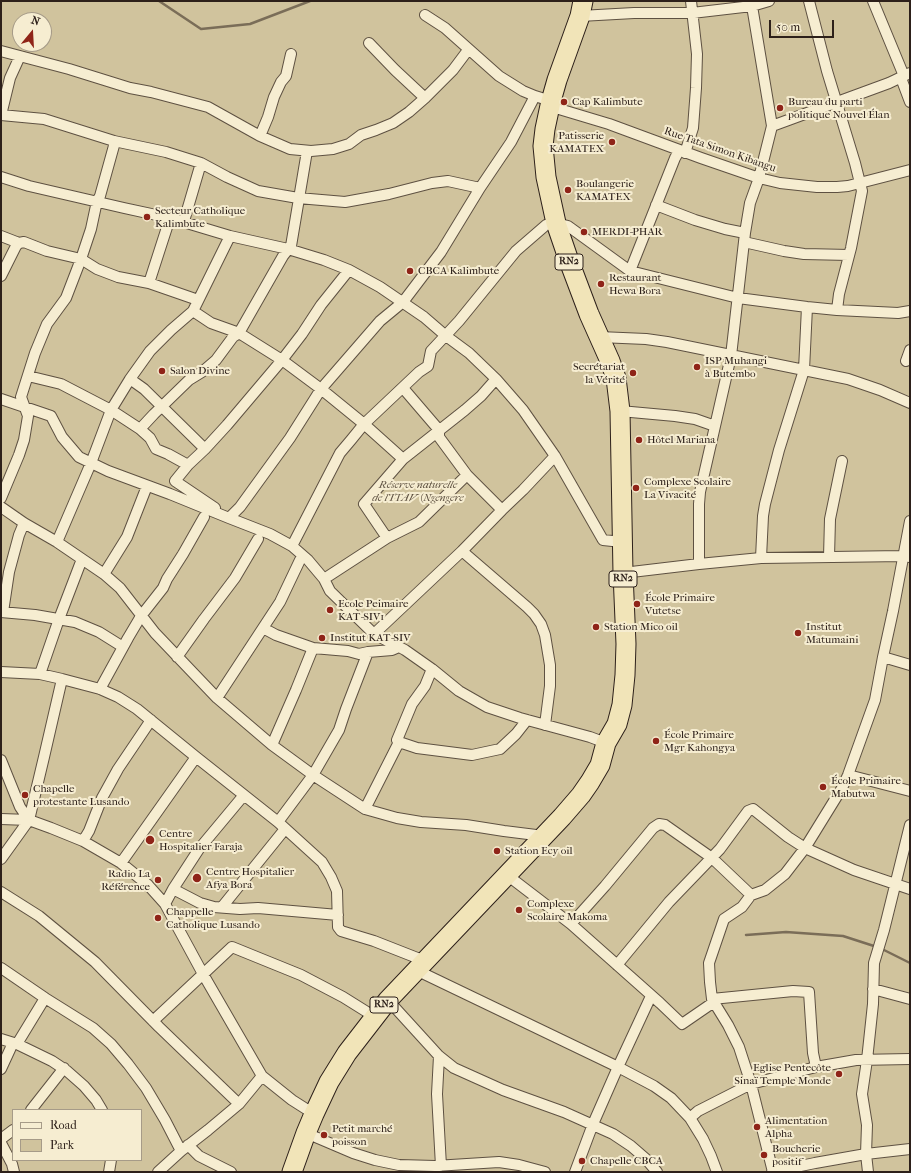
<!DOCTYPE html>
<html>
<head>
<meta charset="utf-8">
<style>
  body { margin:0 }
  #map { position:relative; width:911px; height:1173px; overflow:hidden; background:#f1e4b8; font-family:"IM FELL French Canon",serif }
  canvas { display:block }
  .frame { position:absolute; inset:0; border:2px solid #2d201a; pointer-events:none }
  .legend { position:absolute; left:12px; top:1109px; width:130px; height:52px; box-sizing:border-box; background:#f6edd1; border:1px solid #a69b88; margin:0; padding:5px 7px; list-style:none; font-size:12px; color:#2d201a }
  .legend li { display:flex; align-items:center; gap:8px; height:20px }
  .legend b { width:20px; border:1px solid #a69b88 }
  .north { position:absolute; left:12px; top:12px; width:40px; height:40px; box-sizing:border-box; background:#f6edd1; border:1px solid #a69b88; border-radius:50%; rotate:18deg; font-size:11px; font-weight:700; line-height:16px; text-align:center; color:#2d201a }
  .north::after { content:''; display:block; margin:auto; width:14px; height:18px; background:#8f2418; clip-path:polygon(50% 0,100% 100%,50% 72%,0 100%) }
  .scale { position:absolute; left:769px; top:20px; width:65px; height:18px; box-sizing:border-box; border:2px solid #2d201a; border-top:0; padding-left:5px; font-size:12px; line-height:14px; white-space:nowrap; color:#2d201a; -webkit-text-stroke:3px #f6edd1; paint-order:stroke }
</style>
</head>
<body>
<div id="map">
<canvas width="911" height="1173"></canvas>
<div class="frame"></div>
<ul class="legend">
<li><b style="height:5px;background:#f6edd1"></b>Road</li>
<li><b style="height:11px;background:#d0c39d"></b>Park</li>
</ul>
<div class="north">N</div>
<div class="scale">50 m</div>
</div>
<script>
const ctx = document.querySelector('canvas').getContext('2d');
ctx.lineJoin = 'round';
function fill(path, color) { ctx.fillStyle = color; ctx.fill(path, 'evenodd'); }
const poly = rows => new Path2D(rows.map(r => 'M' + r).join(''));
function strokePath(path, color, width, dash) { ctx.strokeStyle = color; ctx.lineWidth = width; ctx.lineCap = dash ? 'butt' : 'round'; ctx.setLineDash(dash || []); ctx.stroke(path); }
function write(font, color, halo, rows, align = 'center') {
  ctx.font = font + ' "IM FELL French Canon",serif'; ctx.lineWidth = 4; ctx.setLineDash([]); ctx.textBaseline = 'middle'; ctx.strokeStyle = halo; ctx.fillStyle = color; for (const [text, x, y, turn = 0] of rows) {
    ctx.save(); ctx.translate(x, y); ctx.rotate((+turn || 0) * Math.PI / 180); ctx.textAlign = isNaN(turn) ? turn : align; if (halo) ctx.strokeText(text, 0, 0); ctx.fillText(text, 0, 0); ctx.restore();
  }
}
fill(poly([
  [1,1,910,1,910,1172,1,1172],
  [20,20,44,20,44,44,20,44],
  [13,1110,141,1110,141,1160,13,1160]
]), '#d0c39d');
strokePath(poly([
  [159,1,201,29,250,24,310,1],
  [746,935,786,932,843,936,877,947],
  [882,949,910,963]
]), '#7a6d58', 2.5);
const street = poly([
  [809,1,827,71,855,163,862,191,851,248,839,294,837,310],
  [873,1,904,76],
  [752,6,772,126],
  [425,15,445,28,499,76,523,91,535,96],
  [580,16,634,13,692,13,752,6,769,1],
  [369,43,395,70,425,98],
  [1,51,69,69,130,88,151,92,208,107,260,136,290,149,311,151,333,149,349,144,361,135,376,130,393,123,409,112,425,98,453,70,468,50],
  [901,78,910,102],
  [549,106,609,124,701,158,759,178,780,183,817,187,837,187,848,186,910,170],
  [1,115,44,119,114,141,166,152,201,163,227,177,258,191,298,198,345,202,389,194,432,183,448,181,480,188],
  [1,115,10,78,20,56],
  [260,136,268,117,274,97,281,82,286,76,291,54],
  [685,153,693,128,696,88,697,54,691,1],
  [1,177,29,186,124,208,170,218,230,236,288,249,324,260,349,270,380,287,424,317,446,336,469,353,496,379,523,410,555,456,603,540,622,542],
  [656,205,695,220,725,229,745,233],
  [184,221,201,163],
  [1,236,19,243],
  [744,242,784,251,804,254,849,255],
  [630,271,675,158,679,151],
  [1,276,16,246,19,243,24,242,47,251,81,259,97,269,118,277,149,283,198,300],
  [149,283,170,218],
  [193,311,211,323,239,333,282,360,321,389,364,424,403,459],
  [599,337,646,339,667,342,848,379,880,390,910,403],
  [906,361,910,350],
  [28,376,61,384,111,410,140,429,150,438,156,449,168,454,188,465],
  [130,379,144,389,205,449],
  [403,388,439,430,439,437,467,475,502,510],
  [1,399,51,416,62,437,79,457,108,471,170,494,229,518,270,534,292,546,308,560,324,579,330,591,374,634,405,650,432,669,459,691,487,707,520,718,590,737,606,743],
  [620,411,675,416,695,419,715,426],
  [140,429,154,414,189,380,202,372,216,360,233,337,239,333,283,256,291,246,307,151],
  [1,498,19,455,24,440,28,416,21,397,35,353,47,324,66,298,81,259,91,229,97,201,100,196,115,142],
  [1,507,24,523,57,542,104,574,120,588,155,633,217,698,272,745,313,775,365,809,397,818,421,822,466,825,504,831,544,836],
  [215,508,175,481,188,465,205,449,227,425,282,360,302,334,321,305,349,270],
  [229,518,240,507,290,438,321,389,380,321,403,302,441,252,480,188,511,142,535,96,551,101],
  [387,538,364,504,403,459,465,410,481,396,496,379],
  [57,542,91,463,111,410,130,379,150,351,171,330,193,311,230,236],
  [292,546,340,453,351,440,364,424,419,372,428,366,431,351,459,321,516,251,546,225,556,223,568,226,630,271,738,298,807,307,837,310,898,313,910,311],
  [462,551,527,607,534,614,541,624,545,635,550,665,550,686,545,725],
  [829,557,830,519,842,461],
  [761,558,763,516,765,504,779,450,804,370,807,307],
  [699,564,699,504,700,492,731,356,745,233,750,203,759,178,772,126,889,83,910,73],
  [623,573,699,564,761,558,903,556,910,557],
  [104,574,127,537,147,486],
  [324,579,387,538,419,522,467,475],
  [1,612,35,615,75,622,99,632,123,647],
  [3,612,9,572,19,535,24,523],
  [263,628,276,635,313,648,348,651,359,654,368,652,392,650,399,647],
  [374,634,462,551,502,510,523,490,555,456],
  [177,657,204,619,235,578,258,539],
  [883,657,910,665],
  [1,672,40,674,62,679,100,689,118,697,137,709,196,757,278,822,322,862,331,877,337,891,338,927,341,931,374,941,425,961],
  [40,674,59,619,82,559],
  [100,689,128,638,141,616,163,588,167,579,183,554,204,517],
  [217,698,280,602,300,560],
  [399,742,417,748,472,755,500,749,516,734,527,720],
  [272,745,296,690,313,648],
  [1,760,20,807,29,820,51,828,83,841,121,863,148,885,165,904,203,974,262,1076,292,1100,314,1114],
  [848,775,910,791],
  [365,809,399,742,397,740,412,704,425,686,432,669],
  [1,819,29,820],
  [278,822,313,775,339,730,346,709,368,652],
  [83,841,89,831,102,798,107,789,118,769,151,720],
  [1,859,29,820,44,757,62,679],
  [121,863,196,757],
  [507,875,571,924,660,1003,682,1024,714,1002],
  [173,889,200,903,214,907,240,909,258,908,338,915],
  [1,892,39,916,95,962,159,1027,239,1104],
  [165,904,173,889,199,849,244,795],
  [222,907,285,829],
  [571,924,605,886,653,828,659,824,665,825,712,858,751,895],
  [617,965,669,902,720,849,748,811,753,809,788,837,805,848,854,870,910,889],
  [1,968,45,998,93,1028,111,1044,128,1064,146,1088,165,1120,181,1151],
  [416,970,618,1067,654,1086,671,1098,690,1118,703,1139,711,1156,717,1172],
  [873,989,910,999],
  [712,999,793,991,809,992,813,1053,816,1067],
  [388,1000,439,1056,454,1068,503,1090,564,1112,613,1134,631,1146,646,1159,657,1172],
  [153,1021,232,947,301,975,343,997,375,1017],
  [1,1039,17,1044,52,1061,67,1071,84,1086,96,1100,102,1110],
  [17,1044,45,998],
  [439,1056,437,1094,441,1166],
  [1,1069,13,1043],
  [31,1110,64,1068],
  [690,1118,698,1111,751,1084,816,1067,856,1060,910,1059],
  [306,1133,353,1153,375,1160,399,1165,435,1166,499,1162,519,1165,545,1172],
  [1,1139,13,1130],
  [1,1143,12,1164,14,1172],
  [188,1145,199,1156,231,1172],
  [109,1172,111,1160],
  [158,1172,181,1151,208,1130,239,1104,262,1076],
  [575,1172,593,1124,618,1067,651,996],
  [772,1172,815,1163,866,1154,910,1149],
  [773,1172,751,1084,739,1047,728,1025,712,999,710,982,709,963,724,919,742,907,751,895,765,890,785,874,805,848,842,788,848,775,875,700,883,657,893,611,910,521],
  [868,1172,866,1154,867,1125,862,1094,867,1060,873,1004,874,963,884,930,910,825]
]);
const highway = poly([
  [292,1172,306,1133,314,1114,329,1082,347,1053,388,1000,562,817,581,795,590,782,600,765,606,743,617,724,622,705,625,675,626,644,623,573,620,411,616,378,610,361,589,314,569,261,556,223,546,177,543,146,545,129,551,101,557,80,580,16,583,1]
]);
strokePath(street, '#5e5142', 12);
strokePath(highway, '#2d201a', 21);
strokePath(street, '#f6edd1', 10);
strokePath(highway, '#f1e4b8', 19);
for (const [x, y, r, color] of [
  [564,102,4,"#8f2418"],
  [780,108,4,"#8f2418"],
  [612,142,4,"#8f2418"],
  [568,190,4,"#8f2418"],
  [147,217,4,"#8f2418"],
  [584,232,4,"#8f2418"],
  [410,271,4,"#8f2418"],
  [601,284,4,"#8f2418"],
  [697,367,4,"#8f2418"],
  [162,371,4,"#8f2418"],
  [633,373,4,"#8f2418"],
  [639,440,4,"#8f2418"],
  [636,488,4,"#8f2418"],
  [637,604,4,"#8f2418"],
  [330,610,4,"#8f2418"],
  [596,627,4,"#8f2418"],
  [798,633,4,"#8f2418"],
  [322,638,4,"#8f2418"],
  [656,741,4,"#8f2418"],
  [823,787,4,"#8f2418"],
  [25,795,4,"#8f2418"],
  [150,840,5,"#8f2418"],
  [497,851,4,"#8f2418"],
  [197,878,5,"#8f2418"],
  [158,880,4,"#8f2418"],
  [519,910,4,"#8f2418"],
  [158,918,4,"#8f2418"],
  [839,1074,4,"#8f2418"],
  [757,1127,4,"#8f2418"],
  [324,1135,4,"#8f2418"],
  [764,1155,4,"#8f2418"],
  [582,1161,4,"#8f2418"]
]) { const dot = new Path2D(); dot.arc(x, y, r, 0, 2 * Math.PI); ctx.fillStyle = color; ctx.fill(dot); strokePath(dot, '#f6edd1', 1.5); }
for (const [x, y, w] of [
  [569,262,28],
  [623,579,28],
  [384,1005,28]
]) { const box = new Path2D(); box.roundRect(x - w / 2, y - 8, w, 16, 3); ctx.fillStyle = '#f6edd1'; ctx.fill(box); strokePath(box, '#2d201a', 1); }
write('bold 10px', '#2d201a', null, [
  ["RN2",569,262],
  ["RN2",623,579],
  ["RN2",384,1005]
]);
write('11px', '#2d201a', '#f6edd1', [
  ["Cap Kalimbute",572,102],
  ["Bureau du parti",788,102],
  ["politique Nouvel Élan",788,115],
  ["Patisserie",604,136,"right"],
  ["KAMATEX",604,149,"right"],
  ["Boulangerie",576,184],
  ["KAMATEX",576,197],
  ["Secteur Catholique",155,211],
  ["Kalimbute",155,224],
  ["MERDI-PHAR",592,232],
  ["CBCA Kalimbute",418,271],
  ["Restaurant",609,278],
  ["Hewa Bora",609,291],
  ["ISP Muhangi",705,361],
  ["à Butembo",705,374],
  ["Secrétariat",625,367,"right"],
  ["la Vérité",625,380,"right"],
  ["Salon Divine",170,371],
  ["Hôtel Mariana",647,440],
  ["Complexe Scolaire",644,482],
  ["La Vivacité",644,495],
  ["École Primaire",645,598],
  ["Vutetse",645,611],
  ["Ecole Peimaire",338,604],
  ["KAT-SIV1",338,617],
  ["Station Mico oil",604,627],
  ["Institut",806,627],
  ["Matumaini",806,640],
  ["Institut KAT-SIV",330,638],
  ["École Primaire",664,735],
  ["Mgr Kahongya",664,748],
  ["École Primaire",831,781],
  ["Mabutwa",831,794],
  ["Chapelle",33,789],
  ["protestante Lusando",33,802],
  ["Centre",159,834],
  ["Hospitalier Faraja",159,847],
  ["Station Ecy oil",505,851],
  ["Centre Hospitalier",206,872],
  ["Afya Bora",206,885],
  ["Radio La",150,874,"right"],
  ["Référence",150,887,"right"],
  ["Complexe",527,904],
  ["Scolaire Makoma",527,917],
  ["Chappelle",166,912],
  ["Catholique Lusando",166,925],
  ["Eglise Pentecôte",831,1068,"right"],
  ["Sinaï Temple Monde",831,1081,"right"],
  ["Alimentation",765,1121],
  ["Alpha",765,1134],
  ["Petit marché",332,1129],
  ["poisson",332,1142],
  ["Boucherie",772,1149],
  ["positif",772,1162],
  ["Chapelle CBCA",590,1161]
], 'left');
write('11px', '#2d201a', '#f6edd1', [
  ["Rue Tata Simon Kibangu",720,150,19]
]);
write('italic 11px', '#5e5141', '#f6edd1', [
  ["Réserve naturelle",418,485],
  ["de l'ITAV (Ngengere",418,498]
]);
</script>
</body>
</html>
